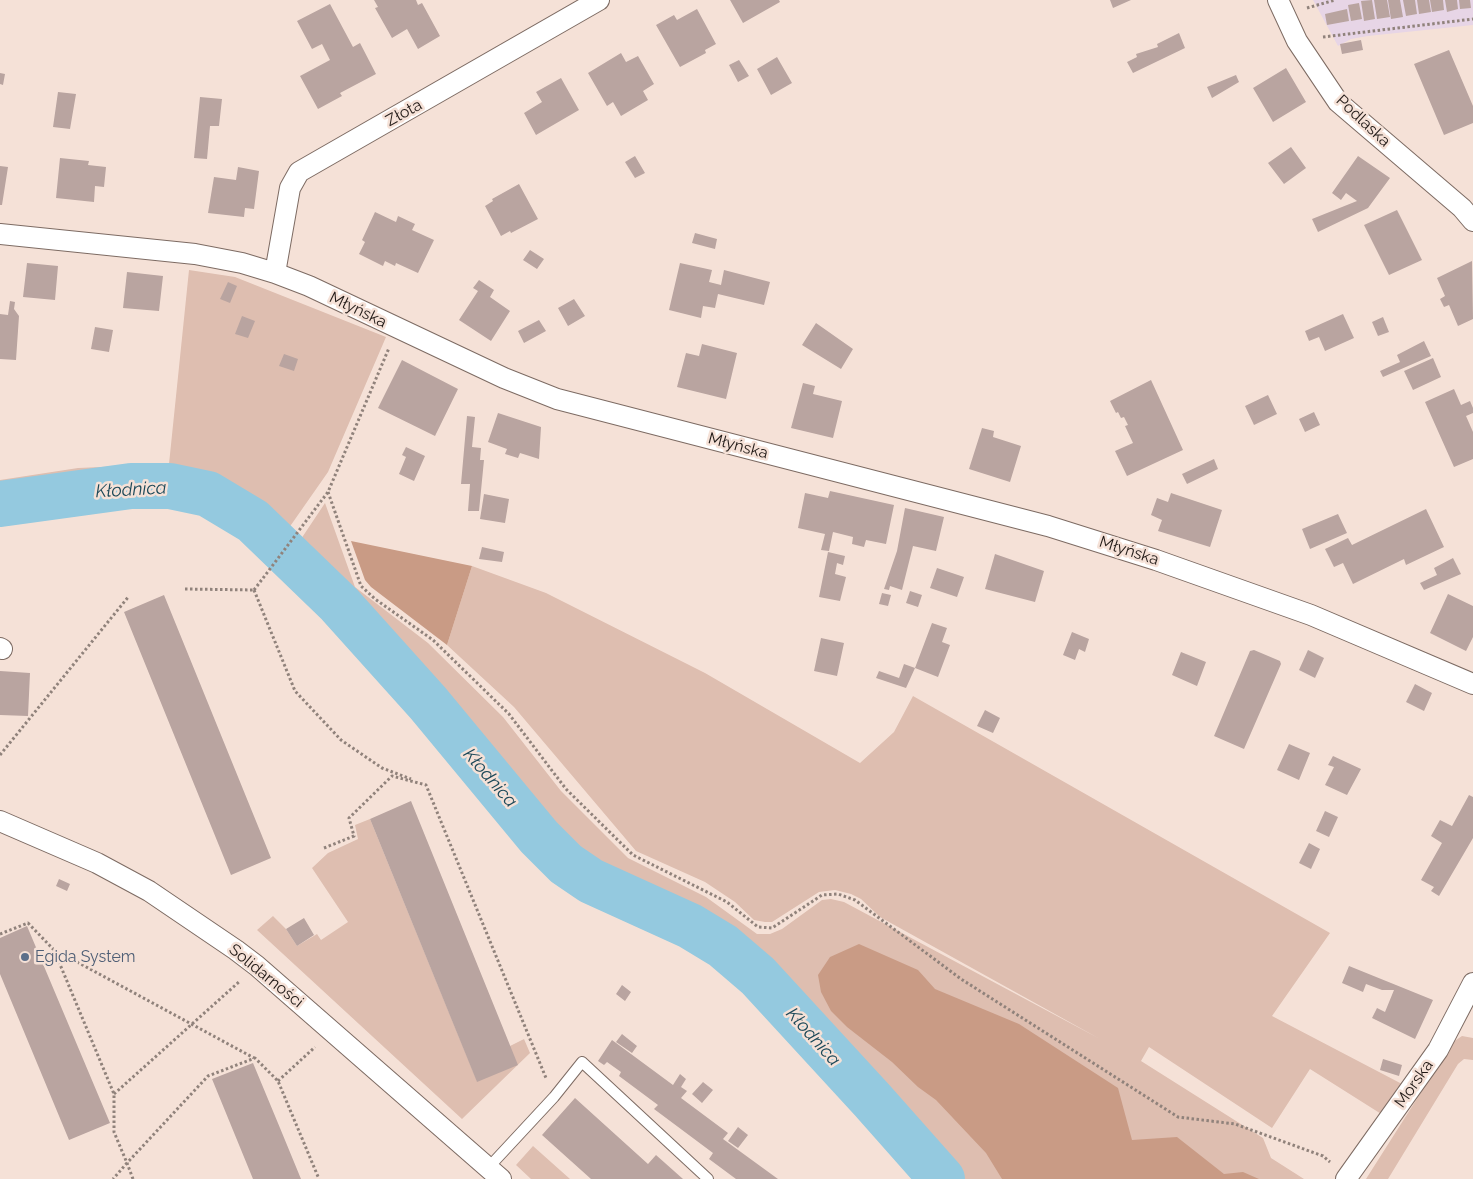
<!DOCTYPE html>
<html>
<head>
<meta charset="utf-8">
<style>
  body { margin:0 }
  canvas { display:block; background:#f5e1d7 }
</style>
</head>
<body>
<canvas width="1473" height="1179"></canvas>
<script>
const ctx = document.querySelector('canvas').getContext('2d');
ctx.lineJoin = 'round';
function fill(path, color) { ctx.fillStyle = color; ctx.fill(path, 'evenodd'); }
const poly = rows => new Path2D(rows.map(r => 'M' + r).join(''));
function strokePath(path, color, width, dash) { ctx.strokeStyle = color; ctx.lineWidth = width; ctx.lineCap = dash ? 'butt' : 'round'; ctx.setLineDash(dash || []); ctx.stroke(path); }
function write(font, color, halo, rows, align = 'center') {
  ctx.font = font + ' Raleway,sans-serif'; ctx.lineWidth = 5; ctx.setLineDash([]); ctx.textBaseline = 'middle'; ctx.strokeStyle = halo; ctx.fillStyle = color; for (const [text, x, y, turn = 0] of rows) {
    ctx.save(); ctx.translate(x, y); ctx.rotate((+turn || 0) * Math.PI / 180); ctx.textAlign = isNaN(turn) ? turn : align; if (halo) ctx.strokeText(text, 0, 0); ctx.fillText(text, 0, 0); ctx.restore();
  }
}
fill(poly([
  [1313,0,1473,0,1473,25,1368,36,1351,39,1338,46]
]), '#e7d5e6');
fill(poly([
  [189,270,235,277,386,337,328,472,284,535,253,508,230,495,185,479,165,477,139,479,0,494,0,480,78,468,169,464],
  [325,503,355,587,428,643,503,717,561,791,628,858,706,897,757,934,770,934,782,929,822,900,831,899,844,902,1100,1039,880,917,861,899,851,894,835,890,819,892,772,922,765,922,754,920,735,902,705,882,636,851,514,707,447,645,472,566,546,593,705,673,860,763,894,732,913,696,1330,933,1272,1016,1402,1084,1386,1117,1310,1069,1272,1128,1149,1047,1141,1061,1263,1138,1271,1158,1304,1179,956,1179,758,960,738,944,689,916,606,880,589,871,570,858,395,652,297,545],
  [370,819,477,1081,510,1046,524,1039,530,1053,462,1119,257,930,273,916,286,929,297,946,317,934,321,940,348,922,312,868,328,853,358,839,355,825],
  [1462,1036,1473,1038,1473,1060,1464,1059,1458,1064,1388,1179,1366,1179,1453,1042],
  [533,1146,570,1179,531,1179,516,1165]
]), '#debeb0');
fill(poly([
  [351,541,472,566,447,645,371,587,365,580],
  [859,944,918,970,935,989,1019,1024,1118,1088,1132,1140,1177,1137,1224,1174,1243,1172,1259,1179,1002,1179,986,1153,936,1100,918,1087,892,1062,847,1027,831,1011,821,992,818,975,830,957]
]), '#c99b85');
strokePath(poly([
  [0,504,131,486,170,486,208,494,253,521,339,604,428,703,539,837,566,864,591,881,690,926,723,946,758,976,872,1100,942,1179]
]), '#94c9df', 46);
fill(poly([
  [374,0,416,0,418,5,422,3,440,36,418,49,407,29,392,38,375,8,378,7],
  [730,0,779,0,780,2,743,23],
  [1110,0,1131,0,1113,8],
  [1372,0,1375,19,1364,21,1361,1],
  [1374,0,1387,0,1390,17,1377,19],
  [1388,0,1400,0,1403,17,1391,19],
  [1403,0,1415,0,1417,14,1406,16],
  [1417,0,1429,0,1431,12,1419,14],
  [1430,0,1443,0,1444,10,1432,12],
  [1445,0,1457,0,1458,9,1447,12],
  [1459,0,1470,0,1471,8,1460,9],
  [1359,3,1362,19,1351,21,1348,5],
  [330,4,353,47,360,43,376,74,340,93,342,96,318,109,300,76,330,60,322,44,312,49,297,21],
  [697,9,716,44,705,50,706,53,680,67,656,25,674,15,677,20],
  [1347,9,1349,21,1327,25,1325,14],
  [1179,33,1185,48,1133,73,1127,62,1137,57,1136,54,1158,47,1157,44],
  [1361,40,1363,50,1342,54,1340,44],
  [1449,50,1473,106,1473,123,1444,135,1414,64],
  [621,53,626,62,638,56,654,84,643,91,648,100,621,116,613,102,607,106,588,73],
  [777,57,792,83,771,95,757,69],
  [739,60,749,76,738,82,729,65],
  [1286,68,1306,102,1273,122,1253,88],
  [0,73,5,74,3,85,0,84],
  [1236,75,1239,82,1212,98,1207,87],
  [561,78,579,110,536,135,524,113,542,102,536,92],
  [58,92,76,94,70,129,53,127],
  [200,97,222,99,219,126,210,126,207,159,194,158],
  [1291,147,1306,168,1284,184,1268,163],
  [635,156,645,173,635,178,625,162],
  [1358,156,1390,178,1368,208,1318,232,1312,219,1357,201,1346,193,1341,200,1332,193],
  [60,158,89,161,88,165,106,167,104,187,95,186,94,202,56,198],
  [0,166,8,167,2,205,0,205],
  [238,167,259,171,254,209,245,208,244,217,208,213,214,177,236,180],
  [519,184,538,219,511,233,510,231,501,236,485,206,493,201,492,199],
  [1397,210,1422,260,1389,275,1364,225],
  [375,212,396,222,398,216,415,224,412,230,434,240,418,273,396,263,395,266,385,261,383,266,359,254,365,242,362,240],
  [695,233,717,239,715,249,692,243],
  [530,250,544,259,537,269,523,260],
  [1472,261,1473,319,1458,326,1449,305,1444,307,1440,299,1445,296,1437,278],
  [27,263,58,266,55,300,23,297],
  [680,263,712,270,709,282,721,285,724,270,770,282,764,305,718,294,715,308,703,306,701,318,669,310],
  [127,272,163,276,159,311,123,308],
  [479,280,494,290,490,297,510,311,491,341,459,320,478,291,473,288],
  [228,282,237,286,230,303,220,299],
  [574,299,585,316,568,326,558,308],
  [10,301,15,302,14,309,19,316,16,360,0,359,0,314,8,315],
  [1343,314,1354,338,1325,351,1319,337,1309,341,1305,331],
  [242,316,255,321,248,338,235,334],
  [1383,317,1389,332,1378,336,1372,322],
  [539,320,546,331,524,343,518,331],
  [816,323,853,349,841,369,802,345],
  [95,327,113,330,109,352,91,349],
  [1424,341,1431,356,1383,377,1380,371,1400,362,1397,355],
  [702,344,737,353,726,399,677,387,686,353,699,356],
  [284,354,298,359,294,371,279,366],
  [1433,358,1441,377,1413,390,1404,371],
  [402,360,458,389,435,436,378,408],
  [1151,380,1183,450,1127,476,1115,451,1133,443,1125,426,1128,425,1124,417,1121,418,1118,412,1116,413,1110,401],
  [803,383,815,386,813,394,842,401,833,438,791,428],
  [1454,389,1461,405,1470,401,1473,408,1473,413,1466,416,1473,432,1473,459,1454,467,1425,402],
  [1268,395,1277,414,1254,425,1245,406],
  [1314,412,1320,425,1305,432,1299,419],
  [498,413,541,427,539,459,520,453,518,458,505,454,507,449,488,442],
  [467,416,475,417,472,447,481,448,480,460,484,460,479,511,468,511,470,484,461,484],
  [982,428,994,431,993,437,1021,446,1010,482,969,469],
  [406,447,425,456,414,481,399,474,406,457,402,455],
  [1214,459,1218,469,1187,484,1182,474],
  [830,491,894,505,886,544,866,540,864,547,852,544,853,537,833,532,829,551,821,550,825,534,798,528,805,493,828,498],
  [1171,493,1222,510,1210,547,1158,531,1162,520,1151,515,1157,498,1168,502],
  [484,494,509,499,505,523,480,519],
  [905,508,944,517,936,551,913,546,902,590,890,586,889,590,884,589,897,551],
  [1426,509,1444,547,1406,565,1404,559,1353,584,1343,563,1334,567,1325,549,1348,538,1352,545],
  [1338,514,1347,533,1310,549,1302,529],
  [482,547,504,552,502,562,479,559],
  [828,552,845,556,843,565,837,563,835,574,846,577,840,601,819,597],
  [995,554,1044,571,1035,602,985,589],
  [1453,558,1461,574,1424,590,1420,583,1437,575,1434,568],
  [937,568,964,577,957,597,930,588],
  [910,591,922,595,918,607,906,603],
  [882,593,891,595,888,606,879,604],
  [1448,594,1473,606,1473,637,1466,651,1430,633],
  [164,595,271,858,231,875,124,612],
  [932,623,947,628,942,642,950,645,938,677,915,668,906,688,876,678,879,671,899,678,904,664,915,668],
  [1072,632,1089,639,1085,652,1079,649,1075,660,1063,655],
  [821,638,844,643,837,676,814,671],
  [1254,650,1280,661,1281,664,1244,749,1214,736,1250,651],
  [1308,650,1324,658,1315,678,1299,670],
  [1181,652,1206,662,1197,686,1172,675],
  [0,671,30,673,28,716,0,715],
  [1415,684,1432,693,1424,711,1406,702],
  [985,710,1000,718,993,733,977,726],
  [1289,744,1310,753,1299,780,1277,770],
  [1333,756,1361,769,1347,795,1325,785,1334,767,1328,765],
  [1469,795,1473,797,1473,838,1439,896,1431,891,1434,887,1421,880,1442,843,1431,836,1440,820,1452,826],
  [411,801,518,1065,477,1082,370,819],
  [1325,811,1338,817,1329,837,1316,831],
  [1309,843,1320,849,1311,869,1299,863],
  [59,879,70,884,67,891,56,886],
  [304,918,314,935,297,946,286,929],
  [27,926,110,1123,69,1140,0,974,0,938],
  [1349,966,1433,1000,1415,1039,1372,1018,1377,1008,1385,1012,1394,990,1382,990,1366,984,1363,992,1342,983],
  [622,985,631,992,625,1001,616,994],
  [622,1034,637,1046,632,1053,616,1042],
  [612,1040,673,1085,680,1074,686,1079,681,1087,687,1091,681,1098,728,1133,723,1139,778,1179,736,1179,709,1159,713,1153,654,1109,658,1105,619,1076,621,1072,607,1062,604,1065,598,1061],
  [1383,1059,1402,1065,1399,1076,1380,1070],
  [253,1063,280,1128,301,1179,253,1179,212,1079],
  [703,1082,713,1090,702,1103,692,1094],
  [575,1098,648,1164,656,1155,683,1179,591,1179,542,1135],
  [738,1127,748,1135,738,1148,728,1141]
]), '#b9a4a0');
const lane = poly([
  [489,1167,554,1097,582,1062,708,1179]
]);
const street = poly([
  [1278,0,1297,41,1338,102,1462,208,1473,221],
  [0,234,195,254,242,263,275,273,309,286,504,378,557,399,1048,526,1156,560,1311,615,1473,684],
  [275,273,290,188,299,172,599,0],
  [0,648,2,649],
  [0,821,97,863,149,891,236,950,257,966,501,1179],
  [1346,1179,1438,1050,1473,983]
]);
strokePath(lane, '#7d6b63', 12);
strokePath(street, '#7d6b63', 22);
strokePath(poly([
  [1307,8,1335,0],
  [1323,37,1473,19],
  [328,492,361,586,375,599,433,640,509,714,566,789,633,855,727,902,758,927,772,928,822,895,838,894,855,900,961,979,1178,1117,1235,1124,1323,1156,1330,1162],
  [185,589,254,590],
  [254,590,328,492,389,348],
  [254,590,295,691,341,740,382,768,411,779],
  [0,755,129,596],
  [324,848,354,836,349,818,392,776,426,785,546,1078],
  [0,934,28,923,54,950,114,1094,114,1132,127,1163,113,1179],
  [55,950,254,1058],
  [278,1081,315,1047],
  [114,1094,240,981],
  [133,1179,127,1163,208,1076,255,1058,278,1081,319,1179]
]), '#90827b', 3, [2.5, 2.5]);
strokePath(lane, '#fff', 10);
strokePath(street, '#fff', 20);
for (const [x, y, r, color] of [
  [25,957,5,"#5c6f8a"]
]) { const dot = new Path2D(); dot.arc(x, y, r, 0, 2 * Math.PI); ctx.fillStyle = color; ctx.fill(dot); strokePath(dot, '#f5e1d7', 2); }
write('16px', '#201916', '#f5e1d7', [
  ["Złota",404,113,-29],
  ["Podlaska",1363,121,43],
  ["Młyńska",358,310,26],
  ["Młyńska",738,446,15],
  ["Młyńska",1129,551,18],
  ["Solidarności",266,976,39],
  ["Morska",1414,1084,-55]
]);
write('16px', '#4e5e75', '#f5e1d7', [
  ["Egida System",35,957]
], 'left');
write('italic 18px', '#1b4858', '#f5e1d7', [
  ["Kłodnica",131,490,-3],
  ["Kłodnica",490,778,49],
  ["Kłodnica",813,1037,48]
]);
</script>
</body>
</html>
